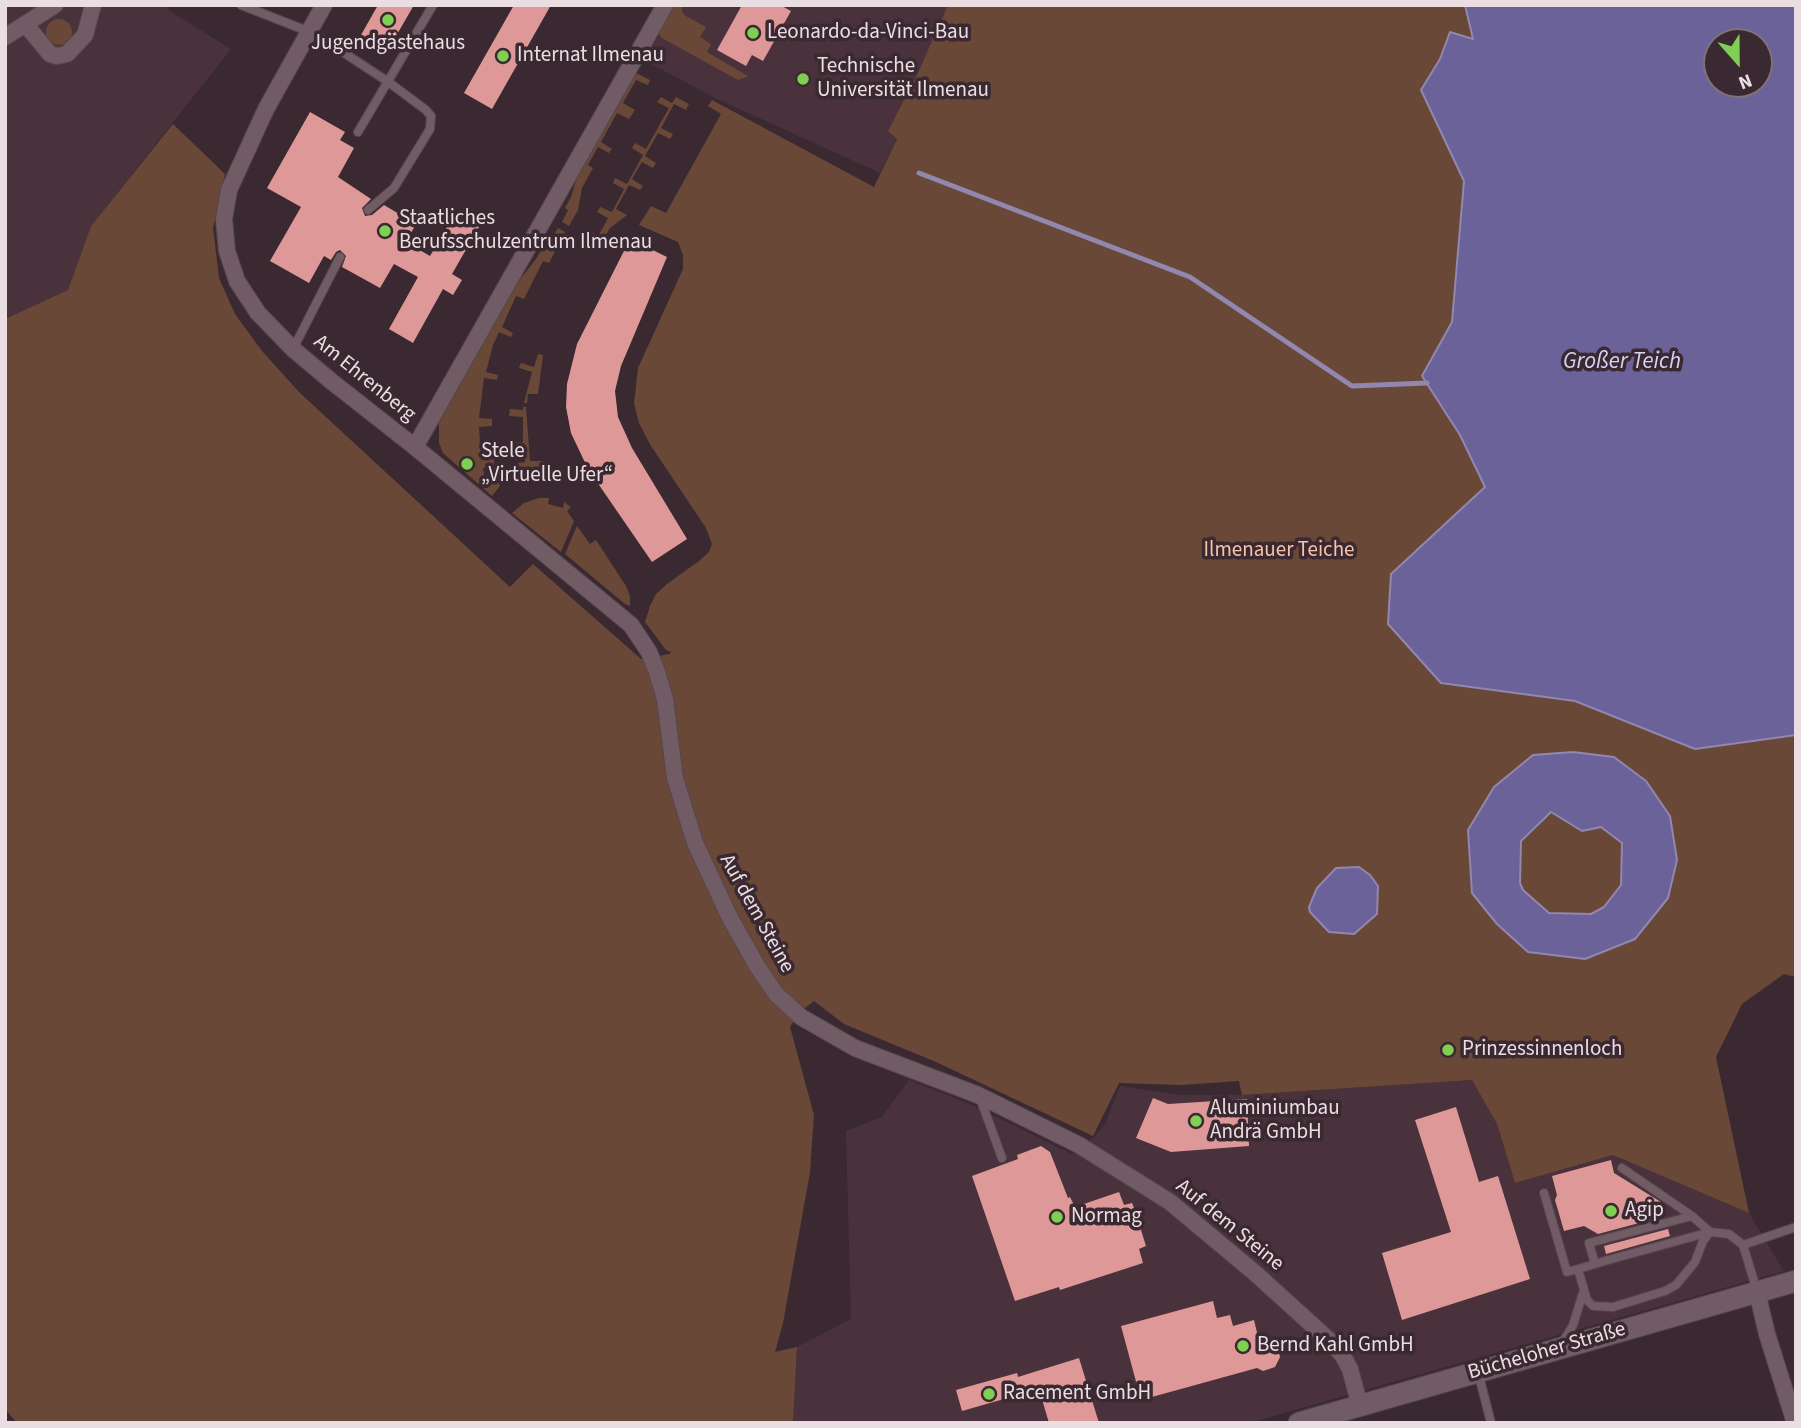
<!DOCTYPE html>
<html>
<head>
<meta charset="utf-8">
<style>
  body { margin:0 }
  #map { position:relative; width:1801px; height:1428px; overflow:hidden; background:#3b2931; font-family:"Source Sans 3",sans-serif }
  canvas { display:block }
  .frame { position:absolute; inset:0; border:7px solid #eadee3; pointer-events:none }
  .north { position:absolute; left:1703px; top:28px; width:70px; height:70px; box-sizing:border-box; background:#3b2931; border:2px solid #817178; border-radius:50%; rotate:159deg; font-size:19px; font-weight:700; line-height:28px; text-align:center; color:#eadee3 }
  .north::after { content:''; display:block; margin:auto; width:24px; height:32px; background:#7fd052; clip-path:polygon(50% 0,100% 100%,50% 72%,0 100%) }
</style>
</head>
<body>
<div id="map">
<canvas width="1801" height="1428"></canvas>
<div class="frame"></div>
<div class="north">N</div>
</div>
<script>
const ctx = document.querySelector('canvas').getContext('2d');
ctx.lineJoin = 'round';
function fill(path, color) { ctx.fillStyle = color; ctx.fill(path, 'evenodd'); }
const poly = rows => new Path2D(rows.map(r => 'M' + r).join(''));
function strokePath(path, color, width, dash) { ctx.strokeStyle = color; ctx.lineWidth = width; ctx.lineCap = dash ? 'butt' : 'round'; ctx.setLineDash(dash || []); ctx.stroke(path); }
function write(font, color, halo, rows, align = 'center') {
  ctx.font = font + ' "Source Sans 3",sans-serif'; ctx.lineWidth = 7; ctx.setLineDash([]); ctx.textBaseline = 'middle'; ctx.strokeStyle = halo; ctx.fillStyle = color; for (const [text, x, y, turn = 0] of rows) {
    ctx.save(); ctx.translate(x, y); ctx.rotate((+turn || 0) * Math.PI / 180); ctx.textAlign = isNaN(turn) ? turn : align; if (halo) ctx.strokeText(text, 0, 0); ctx.fillText(text, 0, 0); ctx.restore();
  }
}
fill(poly([
  [5,5,170,5,168,10,231,49,91,226,68,290,5,319],
  [671,5,962,5,880,173,715,98,644,60],
  [909,1080,972,1105,1072,1154,1095,1136,1105,1124,1120,1086,1180,1095,1242,1095,1472,1080,1497,1124,1515,1183,1613,1155,1749,1213,1784,1271,1249,1423,793,1423,797,1347,851,1319,846,1131,882,1117]
]), '#49323c');
fill(poly([
  [670,5,683,5,682,11,684,15,706,27,700,37,711,44,707,52,748,76,738,80,662,38,659,34,658,27],
  [948,5,1796,5,1796,977,1784,974,1742,1004,1716,1057,1749,1213,1613,1155,1515,1183,1497,1124,1472,1080,1242,1095,1239,1081,1181,1085,1119,1083,1093,1136,936,1062,844,1024,814,1001,800,1012,790,1027,814,1115,810,1172,783,1323,775,1352,797,1347,793,1423,17,1423,5,1409,5,319,68,290,91,226,173,124,225,174,213,228,219,278,235,314,262,351,300,393,510,587,533,564,641,659,670,654,671,652,666,650,645,622,650,606,656,594,667,584,699,561,709,552,712,544,706,528,651,446,639,423,634,403,638,368,683,269,683,255,678,242,639,225,651,206,666,213,721,114,708,106,712,100,874,187,897,139,888,131,917,75],
  [1717,42,1759,42,1759,84,1717,84],
  '46 32a13 13 0 1 1 26 0a13 13 0 1 1-26 0Z',
  [636,73,650,80,648,85,636,80,623,103,635,110,629,119,617,113,601,142,612,149,609,153,598,147,588,165,593,168,582,188,578,210,569,226,562,222,568,210,565,208,571,197,580,166,633,74],
  [661,97,672,103,676,97,689,104,686,110,674,104,661,128,673,134,670,139,658,133,645,156,656,163,653,168,642,162,632,179,643,186,640,190,629,185,616,209,627,215,610,228,603,239,597,241,584,234,587,229,598,236,605,224,608,218,597,212,600,207,612,212,624,189,613,183,615,178,627,184,643,155,632,148,635,143,646,149,669,108,657,102],
  [558,228,565,232,549,263,543,261,524,299,516,296,502,327,513,333,511,337,499,332,493,345,486,372,498,375,497,380,484,378,479,418,492,419,492,426,479,427,481,460,494,459,494,466,483,468,485,481,498,479,500,486,492,496,443,453,439,443,439,422,507,296,536,259,548,238,551,240],
  [538,354,543,355,538,394,528,394,527,403,524,403,532,372,519,368,521,363,534,367],
  [523,407,526,407,530,461,544,461,538,470,525,474,514,471,511,464,525,462,524,449,510,450,510,443,523,442,523,417,509,416,510,409,523,410],
  [539,498,549,498,548,504,563,508,564,502,571,507,567,511,574,521,561,552,512,513,524,503],
  [577,526,590,544,596,540,626,586,630,596,630,606,625,604,565,554]
]), '#6a4837');
const water = poly([
  [1465,5,1796,5,1796,735,1695,749,1575,701,1441,683,1388,624,1391,574,1485,487,1460,435,1422,376,1452,322,1464,181,1421,90,1440,59,1450,32,1473,39,1465,5],
  [1717,42,1759,42,1759,84,1717,84,1717,42],
  [1573,752,1614,757,1646,781,1670,816,1677,860,1668,898,1635,939,1585,959,1528,952,1497,924,1472,893,1468,830,1494,787,1533,755,1573,752],
  [1551,812,1582,831,1601,827,1622,843,1621,885,1604,907,1591,914,1549,913,1523,890,1520,883,1521,841,1551,812],
  [1359,867,1370,875,1378,886,1377,914,1354,934,1329,932,1310,912,1309,907,1317,888,1336,868,1359,867]
]);
fill(water, '#6b6299');
strokePath(water, '#9187af', 2);
strokePath(poly([
  [919,173,1190,277,1352,386,1427,383]
]), '#9187af', 5);
fill(poly([
  [378,5,414,5,388,50,361,35],
  [514,5,551,5,492,109,464,93],
  [742,5,780,5,791,11,763,61,752,55,746,66,717,50],
  [310,112,345,132,340,140,354,148,338,177,371,199,362,208,365,216,372,215,384,205,416,224,406,242,430,256,455,213,479,227,452,274,462,280,453,295,443,289,413,343,389,329,418,277,394,264,380,288,342,267,346,256,340,250,336,252,331,260,324,256,309,283,270,261,301,207,267,188],
  [630,239,667,257,621,366,615,391,618,417,632,448,687,539,652,562,588,469,571,433,566,407,567,384,577,344],
  [1153,1098,1168,1104,1247,1099,1249,1146,1171,1152,1136,1138],
  [1456,1107,1479,1182,1498,1176,1530,1279,1402,1320,1382,1253,1451,1232,1415,1120],
  [1041,1146,1050,1152,1068,1198,1070,1197,1075,1207,1119,1192,1124,1205,1132,1203,1142,1228,1141,1230,1146,1246,1139,1249,1143,1263,1060,1290,1059,1287,1015,1301,972,1176,1018,1159,1017,1155],
  [1611,1160,1614,1173,1661,1202,1665,1216,1598,1234,1584,1226,1564,1231,1555,1200,1557,1195,1552,1176],
  [1668,1229,1670,1236,1606,1254,1604,1246],
  [1213,1301,1217,1318,1230,1315,1233,1326,1254,1320,1259,1341,1267,1339,1277,1345,1280,1357,1275,1367,1263,1371,1257,1368,1141,1400,1121,1326],
  [1079,1358,1099,1423,1049,1423,1039,1389,962,1411,956,1390,1017,1373,1018,1377]
]), '#df9898');
const lane = poly([
  [241,5,315,34,387,81,426,110,431,116,430,129,394,188,368,210],
  [358,132,433,5],
  [293,349,340,257],
  [980,1098,1002,1158],
  [1622,1168,1692,1216],
  [1544,1193,1567,1272,1578,1269],
  [1743,1245,1796,1227],
  [1595,1264,1589,1243,1692,1216,1710,1232,1703,1241,1695,1262,1676,1285,1665,1291,1613,1307,1593,1306,1587,1300,1578,1269,1595,1264,1608,1260,1710,1232,1729,1234,1743,1245,1757,1291],
  [1561,1345,1573,1325,1583,1293],
  [1478,1372,1491,1423]
]);
const street = poly([
  [324,5,266,109,229,190,224,219,227,251,237,281,258,313,293,349,331,381,415,447,631,625,649,652,657,672,665,699,675,778,695,843,730,918,757,966,776,994,801,1017,855,1048,978,1095,1079,1145,1170,1202,1255,1273,1331,1342,1343,1356,1350,1369,1360,1406],
  [26,25,50,54,57,56,67,54,85,35,93,5],
  [5,37,55,5],
  [415,447,665,5],
  [1757,1292,1767,1334,1795,1423]
]);
const secondary = poly([
  [1299,1423,1796,1281]
]);
strokePath(lane, '#55464e', 10);
strokePath(street, '#55464e', 18);
strokePath(secondary, '#55464e', 23);
strokePath(lane, '#715c65', 8);
strokePath(street, '#715c65', 16);
strokePath(secondary, '#715c65', 21);
for (const [x, y, r, color] of [
  [388,20,7,"#7fd052"],
  [753,33,7,"#7fd052"],
  [503,56,7,"#7fd052"],
  [803,79,7,"#7fd052"],
  [385,231,7,"#7fd052"],
  [467,464,7,"#7fd052"],
  [1448,1050,7,"#7fd052"],
  [1196,1121,7,"#7fd052"],
  [1611,1211,7,"#7fd052"],
  [1057,1217,7,"#7fd052"],
  [1243,1346,7,"#7fd052"],
  [989,1394,7,"#7fd052"]
]) { const dot = new Path2D(); dot.arc(x, y, r, 0, 2 * Math.PI); ctx.fillStyle = color; ctx.fill(dot); strokePath(dot, '#3b2931', 2.5); }
write('21px', '#eadee3', '#3b2931', [
  ["Leonardo-da-Vinci-Bau",767,33],
  ["Jugendgästehaus",388,44,"center"],
  ["Internat Ilmenau",517,56],
  ["Technische",817,67],
  ["Universität Ilmenau",817,91],
  ["Staatliches",399,219],
  ["Berufsschulzentrum Ilmenau",399,243],
  ["Stele",481,452],
  ["„Virtuelle Ufer“",481,476],
  ["Prinzessinnenloch",1462,1050],
  ["Aluminiumbau",1210,1109],
  ["Andrä GmbH",1210,1133],
  ["Agip",1625,1211],
  ["Normag",1071,1217],
  ["Bernd Kahl GmbH",1257,1346],
  ["Racement GmbH",1003,1394]
], 'left');
write('21px', '#eadee3', '#3b2931', [
  ["Am Ehrenberg",364,379,39],
  ["Auf dem Steine",756,914,61],
  ["Auf dem Steine",1229,1226,39],
  ["Bücheloher Straße",1547,1352,-16]
]);
write('21px', '#f6c2a8', '#3b2931', [
  ["Ilmenauer Teiche",1279,551]
]);
write('italic 23px', '#d7d3f5', '#3b2931', [
  ["Großer Teich",1622,363]
]);
</script>
</body>
</html>
